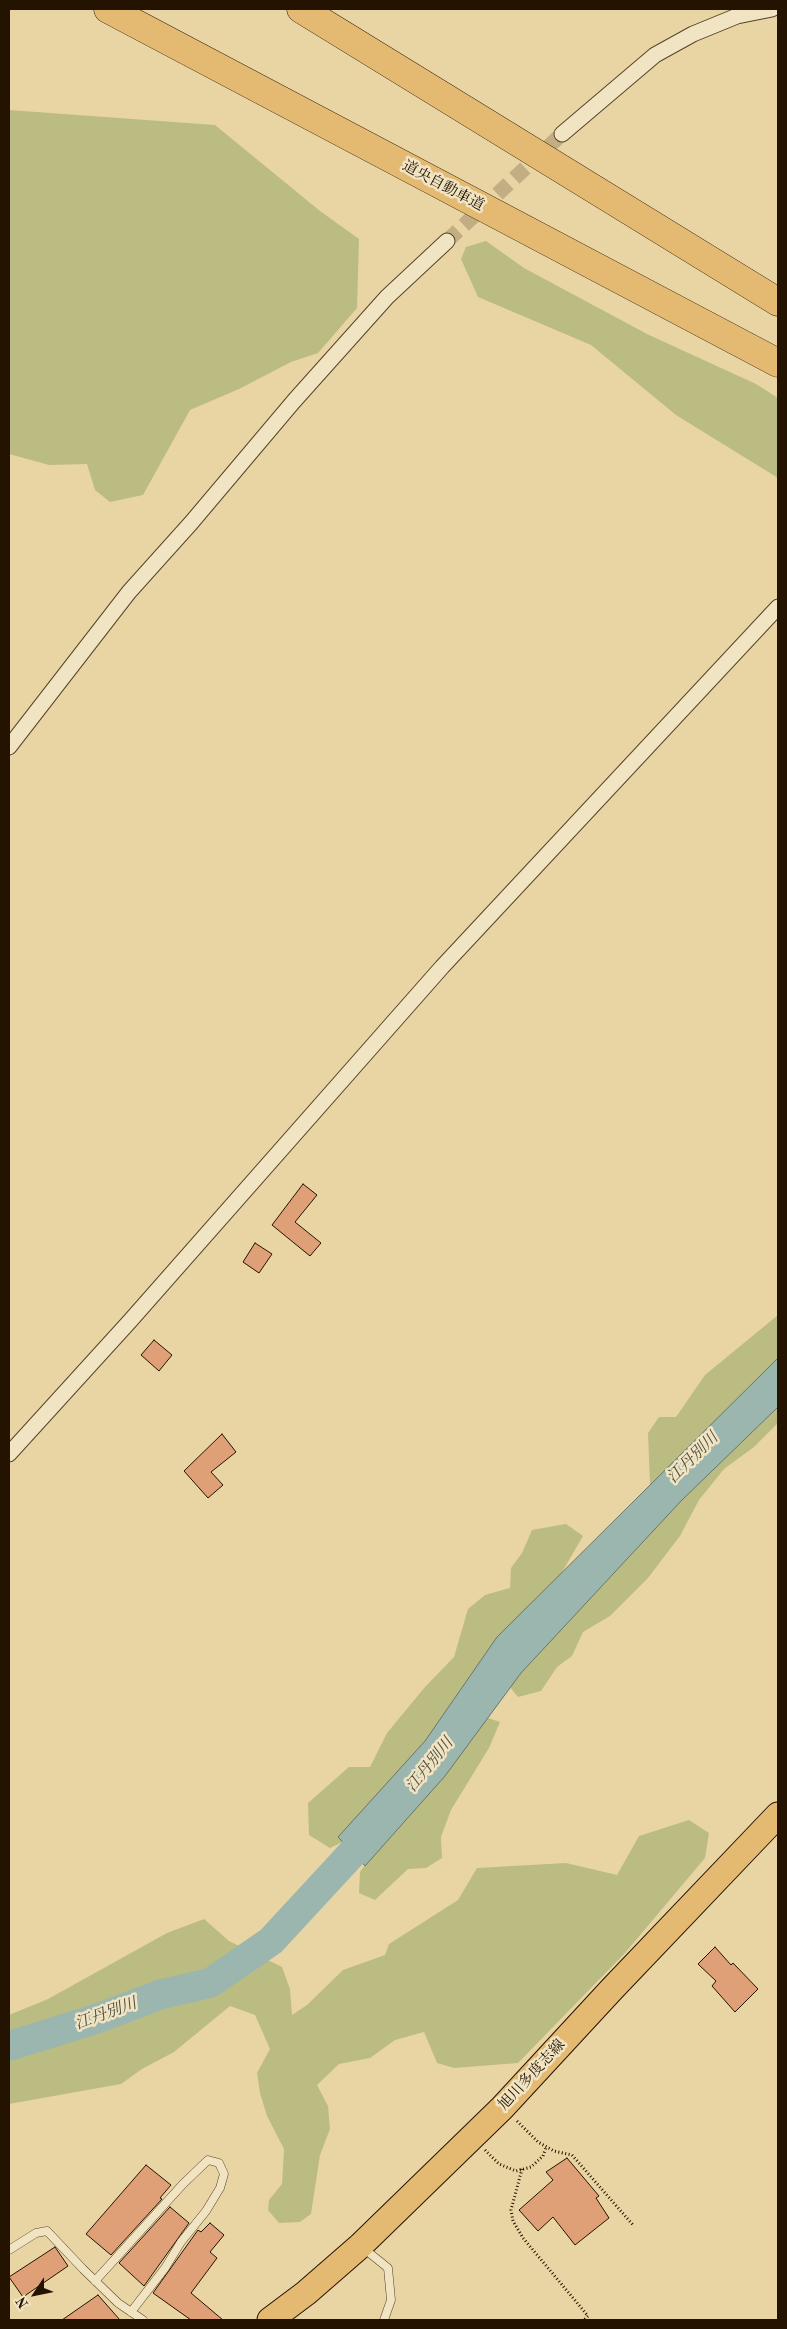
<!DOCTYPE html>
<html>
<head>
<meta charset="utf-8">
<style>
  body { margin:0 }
  #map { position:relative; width:787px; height:2329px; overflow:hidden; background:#e9d5a3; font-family:"Old Standard TT",serif }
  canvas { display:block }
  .frame { position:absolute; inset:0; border:10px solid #241300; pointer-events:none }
  .north { position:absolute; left:10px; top:2269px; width:50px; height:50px; -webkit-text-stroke:4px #f1e4c3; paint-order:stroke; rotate:236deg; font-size:14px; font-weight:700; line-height:20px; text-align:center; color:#241300 }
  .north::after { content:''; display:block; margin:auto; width:18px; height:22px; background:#241300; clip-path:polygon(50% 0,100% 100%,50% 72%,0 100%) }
</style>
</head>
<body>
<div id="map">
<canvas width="787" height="2329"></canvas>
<div class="frame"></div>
<div class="north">N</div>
</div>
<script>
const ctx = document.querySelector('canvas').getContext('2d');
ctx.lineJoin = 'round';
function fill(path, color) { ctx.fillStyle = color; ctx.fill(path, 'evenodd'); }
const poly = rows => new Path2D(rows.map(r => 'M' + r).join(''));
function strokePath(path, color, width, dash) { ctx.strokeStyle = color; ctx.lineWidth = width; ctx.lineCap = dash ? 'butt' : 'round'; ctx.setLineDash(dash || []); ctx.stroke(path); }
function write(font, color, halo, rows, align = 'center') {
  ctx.font = font + ' "Old Standard TT","Noto Serif JP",serif'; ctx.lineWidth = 5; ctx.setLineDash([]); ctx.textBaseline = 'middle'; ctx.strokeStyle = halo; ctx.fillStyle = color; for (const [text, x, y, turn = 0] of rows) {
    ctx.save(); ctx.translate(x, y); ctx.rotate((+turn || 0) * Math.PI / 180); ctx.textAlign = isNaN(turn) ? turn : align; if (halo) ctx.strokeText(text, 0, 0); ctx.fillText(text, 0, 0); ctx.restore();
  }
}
fill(poly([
  [9,110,215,125,320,211,359,239,357,308,318,353,291,362,239,389,190,410,143,495,110,502,95,490,87,464,49,465,9,454],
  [486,241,524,268,647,334,756,384,778,398,778,478,676,415,591,345,478,297,461,259,466,247],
  [778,1315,778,1423,754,1447,724,1469,699,1500,680,1536,648,1578,610,1616,583,1632,572,1656,557,1667,541,1691,518,1697,504,1680,651,1510,648,1433,659,1417,676,1417,705,1375],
  [566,1524,583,1536,554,1586,355,1836,330,1848,309,1835,308,1803,349,1767,370,1767,387,1733,425,1687,454,1657,468,1609,485,1595,510,1588,511,1568,522,1553,532,1530],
  [482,1716,500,1722,489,1748,451,1810,441,1837,442,1858,426,1868,408,1869,375,1900,359,1893,360,1872,400,1818],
  [689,1820,709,1833,705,1858,625,1953,518,2063,454,2068,437,2063,424,2032,395,2040,370,2058,339,2064,317,2085,328,2106,330,2129,320,2155,311,2214,300,2222,279,2223,268,2210,269,2200,282,2184,284,2149,267,2116,260,2093,257,2073,270,2049,255,2015,230,2006,174,2052,142,2069,121,2084,9,2104,9,2015,48,1999,167,1933,204,1919,229,1941,282,1967,290,1989,292,2015,307,2005,343,1970,385,1955,389,1944,458,1900,477,1868,566,1863,617,1875,639,1836]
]), '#bbbc82');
const water = poly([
  [778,1358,778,1407,681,1501,521,1673,445,1776,365,1866,338,1837,425,1741,497,1637,778,1358]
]);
fill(water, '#9ab6af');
strokePath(water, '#6b7569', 1);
strokePath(poly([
  [9,2046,96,2019,162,1994,210,1983,271,1941,381,1822]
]), '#9ab6af', 30);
const building = poly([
  [303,1184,317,1195,295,1222,321,1243,310,1256,272,1225,303,1184],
  [255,1243,272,1254,259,1273,243,1262,255,1243],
  [154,1340,172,1355,159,1371,141,1355,154,1340],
  [222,1434,236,1452,211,1472,223,1485,208,1498,184,1471,222,1434],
  [715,1947,731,1965,733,1963,758,1989,735,2012,712,1986,716,1981,698,1964,715,1947],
  [567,2158,599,2196,596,2198,609,2218,575,2245,553,2217,538,2231,519,2210,553,2180,546,2172,567,2158],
  [146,2165,171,2185,160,2198,162,2199,111,2255,86,2234,146,2165],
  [170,2207,189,2223,144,2286,119,2263,170,2207],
  [210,2223,224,2235,210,2252,217,2258,191,2293,223,2320,191,2320,153,2293,198,2230,201,2232,210,2223],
  [55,2247,68,2266,23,2297,9,2277,55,2247],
  [98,2295,120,2320,62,2320,98,2295]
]);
fill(building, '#dfa077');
strokePath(building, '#241300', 1);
strokePath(poly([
  [447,241,562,134]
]), '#c2ae82', 15, [15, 8]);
const service = poly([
  [362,2247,388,2268,391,2300,384,2320],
  [9,2250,36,2233,47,2231,83,2269,118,2303,143,2320],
  [95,2281,183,2184,208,2160,219,2163,224,2174,220,2188,206,2211,181,2242,165,2268,131,2312]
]);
const minor = poly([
  [562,134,655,55,693,34,737,16,772,9],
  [9,747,129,592,191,523,294,401,387,297,447,241],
  [9,1454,130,1321,442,967,778,607]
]);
const primary = poly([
  [270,2320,306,2293,360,2246,502,2108,612,1989,778,1815]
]);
const motorway = poly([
  [108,9,778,363],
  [301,9,778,302]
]);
strokePath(service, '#554429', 9);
strokePath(minor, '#554429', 17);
strokePath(primary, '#241300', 27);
strokePath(motorway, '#241300', 29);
strokePath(poly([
  [517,2121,538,2142,554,2151,572,2155,633,2225],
  [485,2150,499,2164,516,2171,531,2167,543,2156,546,2147],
  [522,2169,511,2210,513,2221,523,2238,588,2316,584,2320]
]), '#241300', 3, [1, 2.5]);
strokePath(service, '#f1e4c3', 8);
strokePath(minor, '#f1e4c3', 15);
strokePath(primary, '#e4ba72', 25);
strokePath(motorway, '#e4ba72', 28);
write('15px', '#241300', '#f1e4c3', [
  ["道央自動車道",443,186,28],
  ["旭川多度志線",532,2075,-47]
]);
write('italic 16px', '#4d4c3d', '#f1e4c3', [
  ["江丹別川",693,1458,-45],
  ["江丹別川",430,1765,-51],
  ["江丹別川",106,2014,-20]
]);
</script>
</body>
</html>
